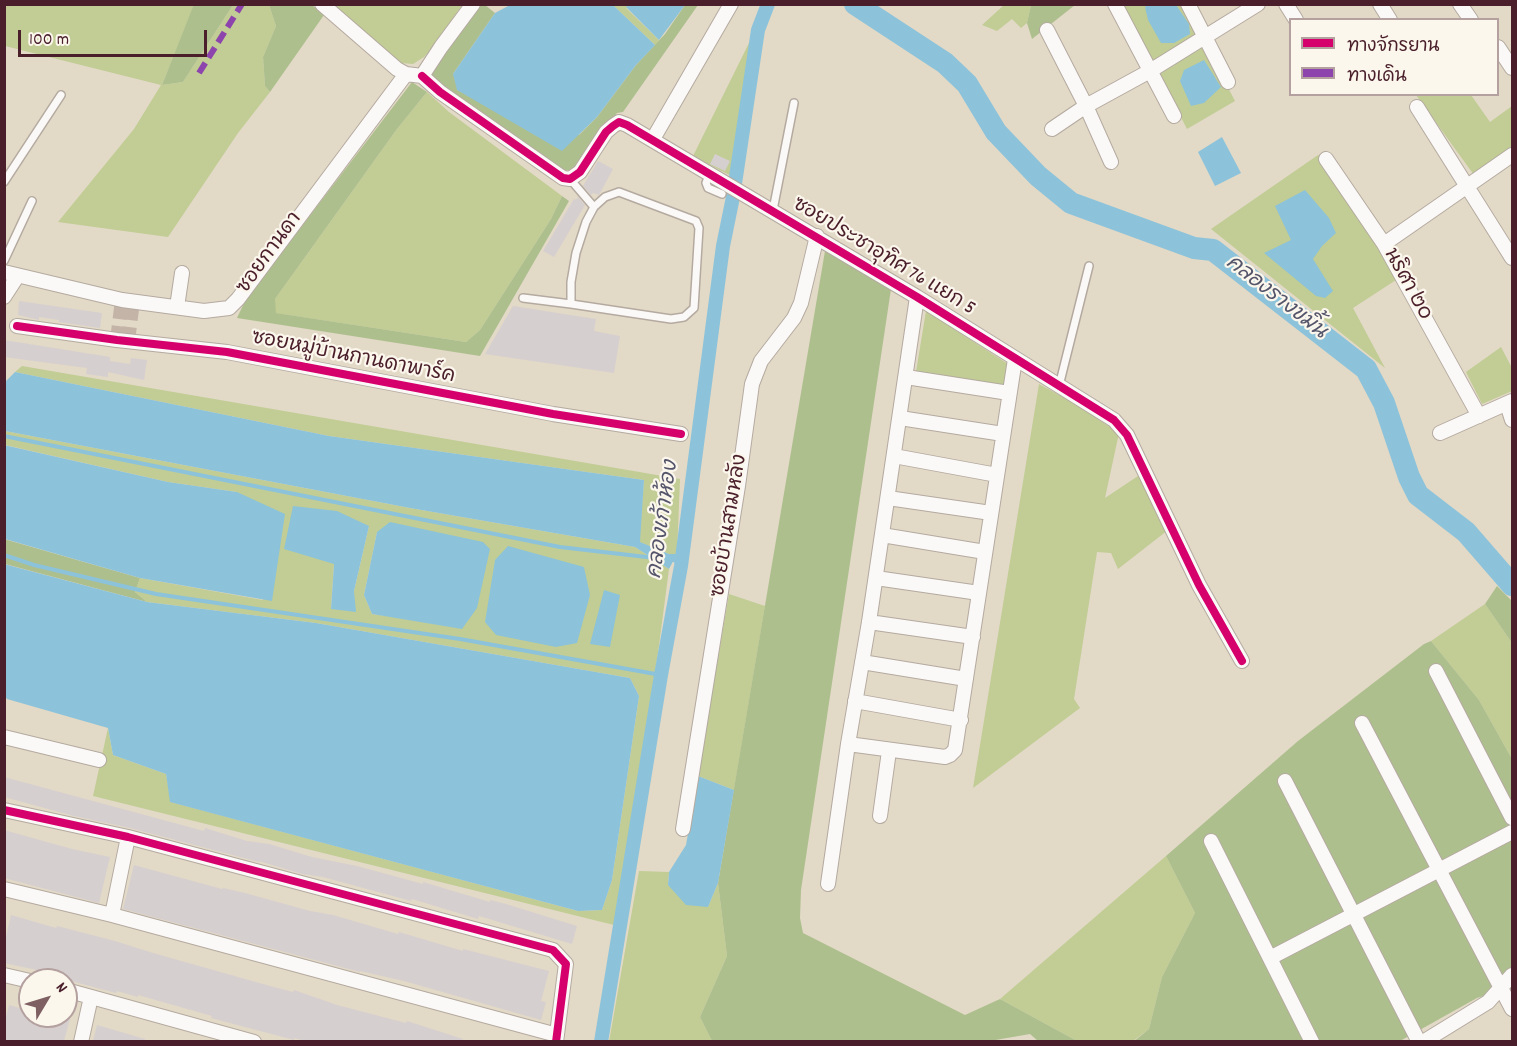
<!DOCTYPE html>
<html>
<head>
<meta charset="utf-8">
<style>
  body { margin:0 }
  #map { position:relative; width:1517px; height:1046px; overflow:hidden; background:#e2d9c7; font-family:Dekko,"Playpen Sans Thai",sans-serif }
  canvas { display:block }
  .frame { position:absolute; inset:0; border:6px solid #4a1f2b; pointer-events:none }
  .legend { position:absolute; left:1289px; top:18px; width:210px; height:78px; box-sizing:border-box; background:#fbf7ec; border:2px solid #b4a19f; margin:0; padding:8px 10px; list-style:none; font-size:18px; color:#4a1f2b }
  .legend li { display:flex; align-items:center; gap:12px; height:30px }
  .legend b { width:30px; border:2px solid #b4a19f }
  .north { position:absolute; left:18px; top:968px; width:60px; height:60px; box-sizing:border-box; background:#fbf7ec; border:2px solid #b4a19f; border-radius:50%; rotate:52deg; font-size:16px; font-weight:700; line-height:24px; text-align:center; color:#4a1f2b }
  .north::after { content:''; display:block; margin:auto; width:21px; height:27px; background:#7f6062; clip-path:polygon(50% 0,100% 100%,50% 72%,0 100%) }
  .scale { position:absolute; left:18px; top:30px; width:189px; height:27px; box-sizing:border-box; border:3px solid #4a1f2b; border-top:0; padding-left:8px; font-size:18px; line-height:21px; white-space:nowrap; color:#4a1f2b; -webkit-text-stroke:4px #fbf7ec; paint-order:stroke }
</style>
</head>
<body>
<div id="map">
<canvas width="1517" height="1046"></canvas>
<div class="frame"></div>
<ul class="legend">
<li><b style="height:8px;background:#d6006c"></b>ทางจักรยาน</li>
<li><b style="height:8px;background:#8e44ad"></b>ทางเดิน</li>
</ul>
<div class="north">N</div>
<div class="scale">100 m</div>
</div>
<script>
const ctx = document.querySelector('canvas').getContext('2d');
ctx.lineJoin = 'round';
function fill(path, color) { ctx.fillStyle = color; ctx.fill(path, 'evenodd'); }
const poly = rows => new Path2D(rows.map(r => 'M' + r).join(''));
function strokePath(path, color, width, dash) { ctx.strokeStyle = color; ctx.lineWidth = width; ctx.lineCap = dash ? 'butt' : 'round'; ctx.setLineDash(dash || []); ctx.stroke(path); }
function write(font, color, halo, rows, align = 'center') {
  ctx.font = font + ' Dekko,"Playpen Sans Thai",sans-serif'; ctx.lineWidth = 4.5; ctx.setLineDash([]); ctx.textBaseline = 'middle'; ctx.strokeStyle = halo; ctx.fillStyle = color; for (const [text, x, y, turn = 0] of rows) {
    ctx.save(); ctx.translate(x, y); ctx.rotate((+turn || 0) * Math.PI / 180); ctx.textAlign = isNaN(turn) ? turn : align; if (halo) ctx.strokeText(text, 0, 0); ctx.fillText(text, 0, 0); ctx.restore();
  }
}
fill(poly([
  [5,5,194,5,162,85,183,82,233,5,269,5,276,26,263,57,265,86,270,92,238,133,168,237,58,222,134,129,161,85,5,46],
  [332,5,462,5,433,47,424,57,413,64,401,63],
  [613,5,629,5,626,8,659,40,655,45],
  [1004,5,1031,5,1027,23,1021,28,1012,19,997,31,982,25],
  [1124,5,1185,5,1235,101,1187,129],
  [751,39,752,45,735,178,693,156],
  [427,92,449,112,562,196,551,219,480,330,466,342,275,313,275,299,397,129],
  [1416,95,1471,95,1490,122,1512,106,1512,149,1474,175],
  [1318,155,1380,245,1396,280,1353,308,1385,368,1211,229],
  [926,311,1011,366,1007,388,916,372],
  [1501,347,1512,368,1512,391,1482,404,1466,372],
  [22,366,680,479,677,554,669,554,639,542,644,480,329,436,15,372],
  [1039,384,1072,402,1119,433,1105,498,1141,474,1168,530,1118,569,1111,553,1097,552,1074,699,1080,708,973,788],
  [5,431,410,508,635,547,669,569,658,653,614,925,93,796,108,728,113,755,166,774,171,802,578,911,602,910,612,880,639,696,630,678,316,623,147,602,135,592,140,578,263,600,237,492,168,482,5,445],
  [369,526,354,591,331,608,334,564],
  [377,532,403,618,372,614,364,595],
  [729,594,765,606,734,790,698,776],
  [1485,604,1512,643,1512,759,1479,700,1431,641],
  [1166,856,1195,913,1162,977,1149,1029,1133,1041,1077,1041,1000,999],
  [639,871,669,872,668,885,708,907,718,883,727,956,700,1017,712,1041,609,1042]
]), '#c1cd94');
fill(poly([
  [194,4,233,5,183,82,162,85],
  [269,5,312,5,324,15,270,92,265,86,263,57,276,26],
  [481,5,485,5,495,13,453,74,579,135,597,117,636,65,665,34,685,5,698,5,623,112,617,113,578,164,571,170,557,171,434,83,429,75],
  [1031,5,1075,5,1032,39,1027,23],
  [412,82,427,92,397,129,275,299,276,313,466,342,480,330,551,219,562,196,569,201,480,356,237,318,246,299],
  [825,251,891,289,801,890,800,918,803,933,965,1015,1000,999,1077,1041,1038,1041,1030,1034,984,1042,926,1040,923,1042,712,1041,700,1017,727,956,718,883],
  [4,539,140,578,135,592,147,602,5,564],
  [1497,586,1512,601,1512,643,1485,604],
  [1431,641,1479,700,1512,759,1512,996,1508,988,1477,998,1400,1041,1133,1042,1149,1029,1162,977,1195,913,1166,856,1298,741,1424,644]
]), '#aebf8e');
fill(poly([
  [629,4,685,4,685,5,659,40,626,7],
  [510,5,613,5,655,45,636,65,597,117,562,151,457,90,453,74,495,13],
  [1148,5,1176,5,1189,24,1190,34,1174,43,1161,43,1148,20,1145,7],
  [1204,60,1221,87,1204,103,1191,106,1180,81,1184,70],
  [1222,137,1241,173,1215,186,1198,152],
  [1305,190,1329,218,1336,233,1322,246,1313,259,1333,291,1325,298,1316,296,1264,253,1291,240,1275,206],
  [15,372,329,436,644,480,640,542,669,554,677,554,669,569,635,547,410,508,5,431,5,382],
  [4,445,168,482,237,492,285,514,272,601,140,578,5,539],
  [293,506,337,511,369,526,354,591,356,612,331,609,334,564,284,549],
  [390,522,483,542,490,549,477,608,462,629,372,614,364,595,377,532],
  [508,546,584,567,590,595,577,643,556,647,496,635,485,622,495,560],
  [4,564,147,602,316,623,630,678,639,696,612,880,602,910,578,911,170,802,166,774,113,755,108,728,7,699,5,696],
  [604,590,620,595,610,647,590,644],
  [698,776,734,790,718,883,708,907,686,905,668,885,669,872,686,845]
]), '#8cc3da');
strokePath(poly([
  [4,436,560,547,655,558],
  [4,555,34,565,156,594,460,639,661,675],
  [672,560,682,561]
]), '#8cc3da', 4);
strokePath(poly([
  [601,1042,661,675,681,566,723,246,733,197,758,30,768,4]
]), '#8cc3da', 14);
strokePath(poly([
  [855,4,945,63,967,84,996,132,1038,176,1071,203,1194,248,1213,250,1366,369,1384,403,1409,477,1418,495,1466,532,1512,585]
]), '#8cc3da', 22);
fill(poly([
  [715,154,730,161,725,171,710,164],
  [598,161,613,169,599,195,593,193,591,195,583,186],
  [578,197,585,205,554,257,543,251,574,199,576,200],
  [19,301,102,313,100,328,59,322,59,320,39,317,39,320,18,315],
  [513,306,596,319,594,331,620,336,614,373,485,354],
  [4,340,110,357,110,361,130,364,131,358,147,360,144,380,108,372,108,377,86,374,87,368,4,357],
  [4,777,204,831,205,828,247,841,269,844,312,857,357,866,423,884,423,882,490,902,490,900,506,904,577,926,572,944,509,925,479,916,478,919,412,899,411,901,323,877,302,874,259,861,259,862,130,828,74,816,4,797],
  [4,830,72,849,110,857,99,903,4,878],
  [134,865,222,889,223,888,245,893,310,911,333,915,398,934,399,932,463,951,463,949,549,971,541,1001,546,1002,541,1020,404,981,360,971,360,972,123,909],
  [11,915,56,928,57,926,115,941,153,953,270,986,293,992,294,990,337,1005,406,1023,407,1021,463,1039,462,1041,305,1041,294,1038,294,1040,211,1018,212,1016,138,995,138,997,117,991,116,993,41,973,42,971,4,963,4,945],
  [9,1005,30,1011,30,1016,59,1016,70,1019,64,1041,4,1041,4,1024],
  [97,1025,145,1039,144,1041,93,1041]
]), '#d6cfcf');
strokePath(poly([
  [117,340,122,300],
  [128,341,133,301]
]), '#c4b4a8', 14, [14, 7]);
const service = poly([
  [710,172,706,183,708,188,722,194],
  [570,179,594,207,605,197,619,192,696,221,699,228,694,308,684,317,671,319,571,304,571,282,576,253,586,222,594,207],
  [4,182,61,95],
  [773,210,794,103],
  [4,261,32,201],
  [523,298,571,304],
  [1059,386,1089,266]
]);
const minor = poly([
  [322,4,397,69,406,74,422,76,441,47,473,4],
  [1115,4,1174,116],
  [1188,4,1228,82],
  [1286,4,1296,20],
  [1380,4,1390,20],
  [1460,4,1471,20],
  [1047,30,1086,106,1111,162],
  [1498,47,1512,68],
  [422,76,440,92,563,178,570,179,580,172,606,132,613,126,619,122,627,125,917,297,1114,420,1127,435,1199,585,1242,661],
  [1417,107,1512,258],
  [1052,129,1086,106,1150,71,1258,4],
  [653,139,731,4],
  [1326,159,1384,244,1479,416],
  [1384,244,1512,155],
  [4,272,122,300,204,311,229,308,238,299,406,74],
  [4,297,17,277],
  [177,307,182,273],
  [17,326,117,340,227,352,553,414,681,434],
  [906,377,1009,393],
  [1507,404,1512,420],
  [900,418,1003,434],
  [1440,433,1512,401],
  [894,456,997,475],
  [888,498,991,513],
  [882,535,985,552],
  [876,578,979,593],
  [869,622,973,637],
  [862,662,966,679],
  [1436,671,1512,818],
  [855,701,961,720],
  [1362,723,1512,1009],
  [4,737,99,760],
  [848,744,945,757,950,755,955,750,1015,359],
  [1285,781,1419,1042],
  [4,810,128,837,553,950,566,964,556,1042],
  [880,816,889,751],
  [683,829,738,486,752,384,761,361,794,318,801,303,817,236],
  [1211,841,1312,1042],
  [828,884,848,744,869,622,917,297],
  [4,889,112,915,557,1035],
  [112,915,128,837],
  [1270,958,1512,832],
  [4,975,30,981],
  [66,990,254,1042],
  [81,1042,91,997],
  [1423,1042,1488,1002,1512,975]
]);
strokePath(service, '#b4aaa0', 10);
strokePath(minor, '#b4aaa0', 16);
strokePath(service, '#fbf9f7', 7);
strokePath(minor, '#fbf9f7', 14);
strokePath(poly([
  [199,73,242,4]
]), '#8e44ad', 6, [12, 6]);
strokePath(poly([
  [422,76,440,92,563,178,570,179,580,172,606,132,613,126,619,122,627,125,917,297,1114,420,1127,435,1199,585,1242,661],
  [17,326,117,340,227,352,553,414,681,434],
  [4,810,128,837,553,950,566,964,556,1042]
]), '#d6006c', 8);
write('20px', '#4a1f2b', '#fbf7ec', [
  ["ซอยกานดา",271,254,-54],
  ["ซอยประชาอุทิศ 76 แยก 5",883,258,31],
  ["นริศา ๒๐",1406,285,61],
  ["ซอยหมู่บ้านกานดาพาร์ค",353,359,11],
  ["ซอยบ้านสามหลัง",731,526,-81]
]);
write('italic 21px', '#54556b', '#fbf7ec', [
  ["คลองรางขมิ้น",1275,299,38],
  ["คลองเก้าห้อง",665,520,-82]
]);
</script>
</body>
</html>
